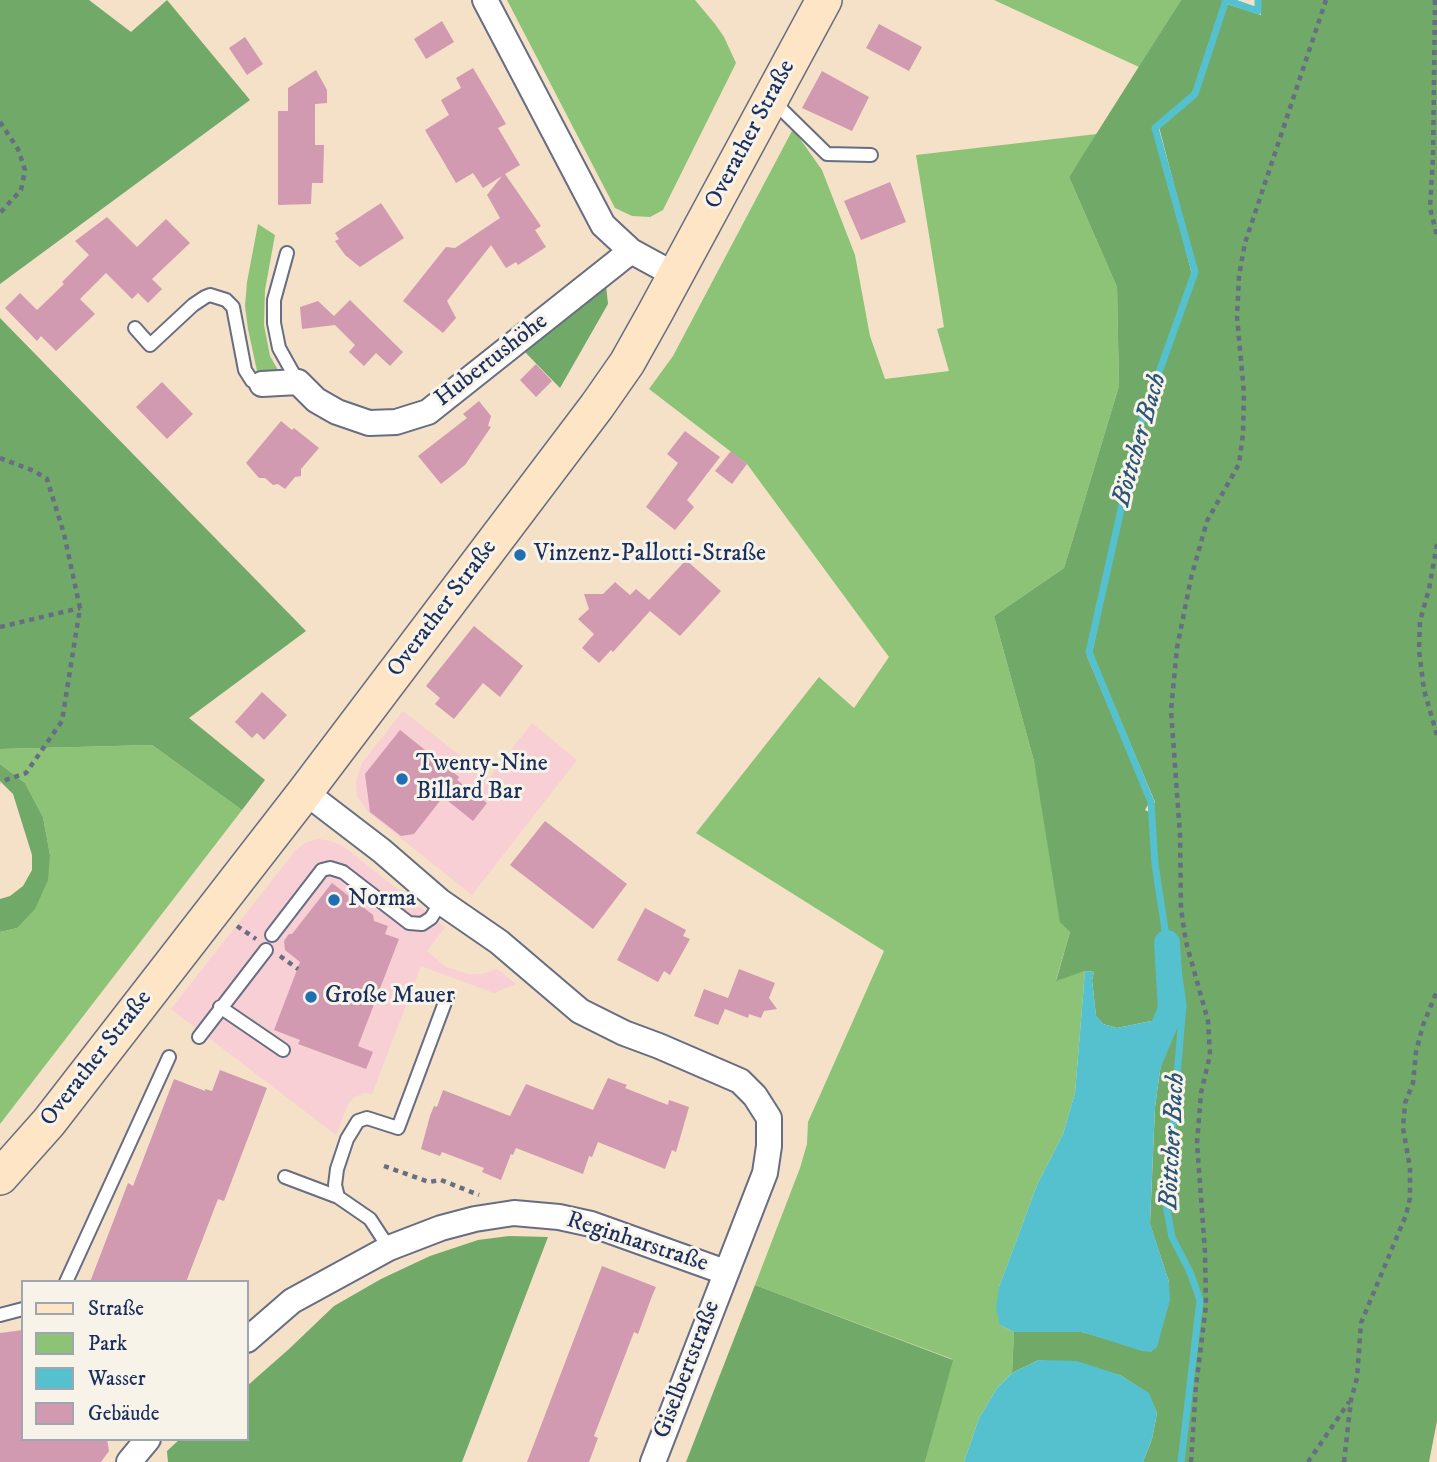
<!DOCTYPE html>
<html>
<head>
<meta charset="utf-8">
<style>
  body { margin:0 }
  #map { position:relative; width:1437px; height:1462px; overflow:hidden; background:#f4e1c7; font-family:"IM FELL DW Pica",serif }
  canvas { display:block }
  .legend { position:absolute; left:21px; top:1280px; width:228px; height:161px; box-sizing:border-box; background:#f7f3e8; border:2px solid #9fa5b1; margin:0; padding:9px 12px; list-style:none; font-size:21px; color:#1b2f5e }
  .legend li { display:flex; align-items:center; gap:14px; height:35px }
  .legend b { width:35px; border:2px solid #9fa5b1 }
</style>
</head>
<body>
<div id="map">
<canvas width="1437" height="1462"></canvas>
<ul class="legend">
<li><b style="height:9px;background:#fde5c5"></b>Straße</li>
<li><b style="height:19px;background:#8cc377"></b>Park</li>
<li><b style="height:19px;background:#55c1cf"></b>Wasser</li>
<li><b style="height:19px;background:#d19ab1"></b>Gebäude</li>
</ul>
</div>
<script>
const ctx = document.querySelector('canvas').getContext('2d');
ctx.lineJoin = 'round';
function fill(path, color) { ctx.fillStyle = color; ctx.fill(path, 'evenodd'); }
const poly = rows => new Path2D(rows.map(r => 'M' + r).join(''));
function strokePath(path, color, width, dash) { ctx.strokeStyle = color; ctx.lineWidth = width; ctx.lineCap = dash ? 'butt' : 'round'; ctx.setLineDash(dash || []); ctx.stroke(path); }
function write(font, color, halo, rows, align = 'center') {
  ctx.font = font + ' "IM FELL DW Pica",serif'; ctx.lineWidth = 6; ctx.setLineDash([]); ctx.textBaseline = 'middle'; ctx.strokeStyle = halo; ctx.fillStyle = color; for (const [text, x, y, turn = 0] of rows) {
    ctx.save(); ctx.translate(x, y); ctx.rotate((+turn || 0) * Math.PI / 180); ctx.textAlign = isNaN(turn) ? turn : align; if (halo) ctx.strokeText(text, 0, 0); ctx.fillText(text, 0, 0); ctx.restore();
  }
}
fill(poly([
  [403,711,489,778,532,723,577,760,472,895,368,812,357,796,356,782,362,763],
  [318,839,331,841,343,846,445,927,427,951,446,967,468,974,482,974,497,969,516,984,494,993,421,966,372,1094,364,1093,353,1098,348,1104,336,1135,171,1009,295,851,305,843]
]), '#f7cfd4');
fill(poly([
  [507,0,695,0,715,24,724,37,736,63,663,210,650,217,632,216,615,208],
  [994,0,1181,0,1139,67],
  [793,129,822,170,855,255,870,336,885,379,949,371,937,329,944,327,916,155,1097,134,1069,177,1117,287,1119,386,1064,568,994,616,1034,761,1070,932,1056,980,1085,971,1075,1093,1063,1134,1037,1185,999,1287,1000,1325,1014,1332,1012,1373,997,1388,979,1418,964,1462,925,1462,952,1359,755,1285,800,1168,807,1144,808,1122,884,951,696,833,819,677,854,708,889,657,747,464,649,389,673,356],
  [258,224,275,235,265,290,264,325,270,356,282,377,260,374,257,371,248,329,245,306,247,282],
  [152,745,242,810,0,1124,0,932,17,928,50,855,43,817,25,783,0,764,0,749]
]), '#8cc377');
fill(poly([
  [0,0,89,0,131,32,167,0,250,100,0,284],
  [1181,0,1225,0,1194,93,1155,127,1192,275,1137,431,1087,656,1149,803,1145,810,1149,812,1155,802,1092,653,1140,434,1197,273,1159,127,1198,94,1227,4,1261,15,1259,0,1437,0,1437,1421,1429,1462,1143,1462,1152,1439,1157,1413,1148,1393,1120,1375,1039,1360,1012,1373,1014,1332,1082,1332,1110,1340,1169,1282,1150,1224,1155,1107,1165,1034,1163,1029,1151,1021,1117,1028,1103,1024,1096,1016,1092,980,1094,972,1085,971,1056,981,1070,932,1060,922,1034,761,994,616,1064,568,1119,386,1117,287,1069,177],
  [606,285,608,304,560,388,524,351],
  [0,318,306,631,189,718,265,780,242,810,152,745,0,749],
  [0,764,25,783,43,817,50,855,48,880,35,909,17,928,0,932,0,899,10,896,23,886,32,870,32,855,13,794,0,781],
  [509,1236,548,1237,462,1462,168,1462,167,1451,180,1439,247,1439,247,1386,289,1349,334,1306,381,1279,430,1256,478,1240],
  [755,1285,953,1360,925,1462,686,1462]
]), '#71a968');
fill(poly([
  [1085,971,1094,972,1092,980,1096,1015,1103,1024,1117,1028,1151,1021,1163,1029,1165,1034,1155,1107,1150,1223,1169,1282,1170,1300,1157,1347,1151,1352,1142,1351,1082,1332,1014,1332,1000,1325,996,1308,999,1287,1037,1185,1063,1134,1075,1093],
  [1039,1360,1077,1361,1120,1375,1149,1393,1157,1413,1152,1439,1143,1462,964,1462,979,1418,997,1388,1012,1373]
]), '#55c1cf');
strokePath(poly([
  [1181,1462,1200,1300,1190,1272,1172,1237,1166,1205,1183,1005,1178,969,1167,943,1155,864,1151,802,1089,652,1140,425,1195,272,1155,128,1195,94,1226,0,1258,11,1258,0]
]), '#55c1cf', 7);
strokePath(poly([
  [1149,1062,1171,1009,1167,943]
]), '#55c1cf', 26);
fill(poly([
  [442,21,454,42,426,59,414,39],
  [879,24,922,47,909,71,866,48],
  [245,37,263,64,247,75,229,48],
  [473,68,506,124,498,128,520,165,505,174,541,226,535,230,546,247,518,265,516,262,506,268,491,245,447,301,456,318,443,333,403,301,446,247,455,248,500,218,487,195,502,176,483,188,473,173,456,183,425,130,449,115,441,100,461,88,456,78],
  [316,70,327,90,327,103,315,104,315,145,324,145,323,183,312,183,311,204,278,205,278,111,288,111,288,88],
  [822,71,869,97,852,131,802,108],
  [890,182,906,222,861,240,844,201],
  [381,203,404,238,360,267,345,255,335,241,339,239,335,233],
  [107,217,137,247,166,219,190,243,152,279,162,289,148,303,138,293,132,299,106,273,80,299,95,314,56,351,41,336,37,341,5,308,20,293,37,310,64,284,62,282,89,255,75,241],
  [350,300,403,352,390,366,376,353,364,366,349,352,355,345,335,325,302,329,300,307,318,301,334,316],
  [536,364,552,381,536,397,520,380],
  [162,382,193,414,167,439,136,407],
  [479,401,491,416,488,426,491,427,465,465,441,484,418,456,467,418,463,414],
  [281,421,292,430,294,428,319,448,301,469,301,476,295,477,285,489,278,484,273,485,265,478,259,478,246,463],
  [685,431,720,457,687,500,694,507,675,530,646,507,678,463,667,454],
  [731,451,747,464,732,484,715,471],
  [686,560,721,591,680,636,650,611,613,652,611,650,599,663,582,648,594,634,578,619,589,609,584,594,603,594,615,582,630,595,636,589,649,600],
  [474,626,523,666,500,697,483,683,454,719,435,704,440,698,426,686],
  [262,692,287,715,264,740,257,733,252,738,235,722],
  [400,730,459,777,457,780,487,803,473,821,443,797,414,834,401,836,370,812,365,774],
  [545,821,627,884,593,929,510,865],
  [332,883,373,915,374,921,388,926,385,934,399,939,358,1046,373,1052,366,1069,298,1044,300,1040,274,1030,300,962,285,950,284,941,289,934,292,934],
  [645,908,686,930,683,936,690,939,670,975,664,971,658,982,617,960],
  [739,969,775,983,769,998,777,1009,764,1011,761,1018,749,1014,748,1018,725,1009,718,1025,694,1016,704,989,728,998],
  [220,1070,267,1088,224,1201,218,1199,186,1282,90,1282,128,1183,133,1186,174,1079,205,1091,205,1089,212,1091],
  [608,1078,627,1085,625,1088,668,1105,669,1100,689,1107,676,1152,672,1150,665,1169,598,1142,592,1157,589,1156,583,1174,516,1148,513,1155,511,1154,501,1180,482,1172,484,1168,442,1152,440,1156,421,1149,430,1116,434,1106,437,1107,443,1090,510,1116,526,1084,593,1110],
  [602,1266,656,1287,652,1296,638,1334,634,1332,594,1436,598,1438,589,1462,527,1462],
  [23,1330,23,1439,107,1439,109,1451,101,1462,0,1462,0,1333]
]), '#d19ab1');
const service = poly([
  [774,102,827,154,871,155],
  [287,253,274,300,274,323,279,348,298,382],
  [135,328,150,345,193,305,205,297,210,295,226,300,233,307,245,370,252,381,262,384],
  [272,935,322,870,330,868,343,872,409,923,422,924,431,918,441,902],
  [220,1007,283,1050],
  [199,1037,266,950],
  [285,1177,338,1197],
  [389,1248,370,1219,338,1197,335,1185,337,1169,347,1139,358,1121,367,1118,398,1128,447,997],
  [66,1282,169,1057],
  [0,1315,23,1309]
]);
const minor = poly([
  [485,0,603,225,631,251,675,275],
  [262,384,298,382,316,400,337,412,369,423,396,422,428,412,631,251],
  [305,792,382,851,441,902,499,942,580,1011,624,1033,659,1046,740,1081,755,1096,769,1118,769,1146,765,1173,653,1462],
  [247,1340,292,1301,389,1248,441,1228,475,1219,514,1213,559,1217,591,1224,725,1272],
  [129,1462,148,1439]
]);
const secondary = poly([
  [0,1177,49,1122,305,792,597,406,627,363,655,313,824,0]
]);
strokePath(service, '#676d83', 16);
strokePath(minor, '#676d83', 28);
strokePath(secondary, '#676d83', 38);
strokePath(poly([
  [1435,0,1433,157,1430,208,1437,236],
  [0,122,18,149,25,170,21,190,0,213],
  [0,458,34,471,47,479,64,534,80,608,62,721,26,773,0,782],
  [1437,544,1429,589,1420,621,1419,650,1424,690,1437,735],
  [0,627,80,608],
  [237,926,256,939],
  [280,956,298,969],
  [384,1166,429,1182,441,1180,479,1195],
  [1191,1462,1196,1386,1206,1306,1205,1252,1197,1143,1201,1093,1210,1055,1208,1021,1186,942,1181,909,1180,835,1171,710,1177,648,1191,578,1207,521,1239,464,1243,434,1244,393,1237,317,1239,276,1245,243,1326,0],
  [1308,1462,1349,1402],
  [1344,1462,1351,1400,1357,1378,1361,1323,1406,1215,1410,1198,1410,1168,1403,1128,1405,1103,1413,1083,1416,1052,1423,1025,1437,991]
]), '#676d83', 4.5, [5, 5]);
strokePath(service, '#fff', 12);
strokePath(minor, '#fff', 24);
strokePath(secondary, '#fde5c5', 35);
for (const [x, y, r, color] of [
  [520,555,7,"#1f6fb2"],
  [402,779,7,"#1f6fb2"],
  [334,900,7,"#1f6fb2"],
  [311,997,7,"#1f6fb2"]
]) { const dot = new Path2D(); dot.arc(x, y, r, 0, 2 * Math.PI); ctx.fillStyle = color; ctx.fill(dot); strokePath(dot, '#f7f3e8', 2.5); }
write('24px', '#1b2f5e', '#f7f3e8', [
  ["Overather Straße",751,135,-62],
  ["Hubertushöhe",492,361,-38],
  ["Overather Straße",443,609,-53],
  ["Overather Straße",97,1059,-52],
  ["Reginharstraße",637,1243,18],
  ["Giselbertstraße",688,1370,-69]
]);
write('24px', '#1b2f5e', '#f7f3e8', [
  ["Vinzenz-Pallotti-Straße",534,555],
  ["Twenty-Nine",416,765],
  ["Billard Bar",416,793],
  ["Norma",348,900],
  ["Große Mauer",325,997]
], 'left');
write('italic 26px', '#2a547a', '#f7f3e8', [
  ["Böttcher Bach",1141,440,-74],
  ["Böttcher Bach",1174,1141,-87]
]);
</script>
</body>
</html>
